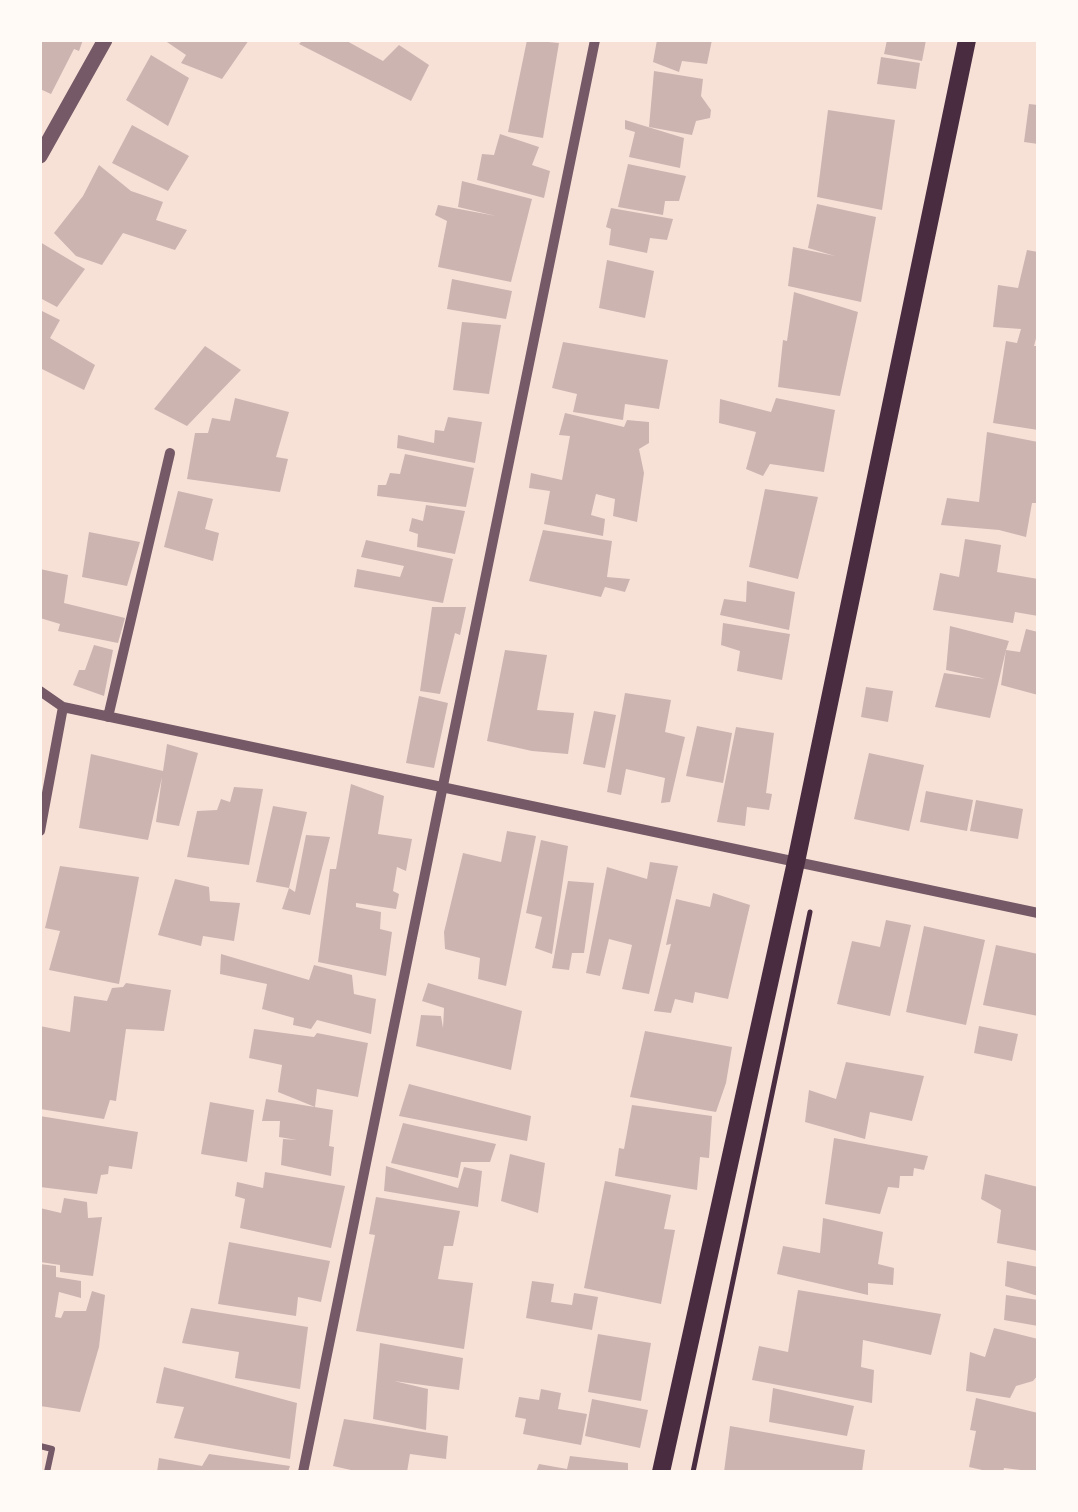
<!DOCTYPE html>
<html>
<head>
<meta charset="utf-8">
<style>
  body { margin:0 }
  #map { position:relative; width:1078px; height:1512px; overflow:hidden; background:#f7e1d7; font-family:"PT Sans Narrow",sans-serif }
  canvas { display:block }
  .frame { position:absolute; inset:0; border:42px solid #fffaf5; pointer-events:none }
</style>
</head>
<body>
<div id="map">
<canvas width="1078" height="1512"></canvas>
<div class="frame"></div>
</div>
<script>
const ctx = document.querySelector('canvas').getContext('2d');
ctx.lineJoin = 'round';
function fill(path, color) { ctx.fillStyle = color; ctx.fill(path, 'evenodd'); }
const poly = rows => new Path2D(rows.map(r => 'M' + r).join(''));
function strokePath(path, color, width, dash) { ctx.strokeStyle = color; ctx.lineWidth = width; ctx.lineCap = dash ? 'butt' : 'round'; ctx.setLineDash(dash || []); ctx.stroke(path); }
fill(poly([
  [40,40,83,40,79,51,74,49,51,94,40,89],
  [164,40,249,40,222,79,181,63,186,55],
  [303,40,345,40,383,61,399,45,429,65,411,101,299,44],
  [527,40,559,43,543,138,508,132],
  [657,40,712,40,707,64,682,61,679,72,653,62],
  [887,40,926,40,922,61,884,54],
  [151,55,189,78,168,126,126,100],
  [881,57,920,63,916,89,877,84],
  [654,71,703,79,701,96,711,110,710,118,696,121,692,135,649,127],
  [1029,104,1038,105,1038,144,1024,142],
  [828,110,895,120,882,210,817,197],
  [625,120,684,138,680,168,629,157,635,132,625,129],
  [132,125,189,156,168,191,112,163],
  [500,134,539,147,532,165,550,171,544,198,477,180,482,154,494,155],
  [628,164,686,176,679,201,665,201,663,215,618,207],
  [99,165,131,191,163,202,156,220,187,230,175,250,123,233,102,265,76,256,54,233,83,196],
  [462,181,532,199,511,282,438,267,447,221,435,215,438,205,496,216,458,207],
  [817,204,876,217,861,302,788,286,793,247,835,256,808,248],
  [611,208,673,219,667,240,650,238,647,253,609,245,611,229,606,227],
  [40,242,85,269,57,307,40,298],
  [1027,250,1038,252,1038,331,1034,346,1038,346,1038,430,993,423,1006,341,1017,343,1021,329,993,327,998,285,1018,288],
  [607,260,654,271,645,318,599,308],
  [452,279,512,291,506,319,447,309],
  [794,292,858,312,840,396,778,387,783,340,787,341],
  [40,310,60,320,50,338,95,365,84,390,40,368],
  [462,322,501,325,489,394,453,390],
  [563,342,668,360,659,409,625,404,623,420,573,412,577,394,552,388],
  [205,346,241,370,187,426,154,409],
  [235,398,289,412,276,457,288,459,280,492,187,479,195,433,208,433,212,418,230,421],
  [776,398,835,410,824,472,770,464,763,476,746,469,756,432,719,423,720,399,771,412],
  [565,413,624,427,627,420,649,422,649,443,639,449,644,473,637,522,613,516,615,499,596,494,591,515,605,519,603,536,544,524,550,491,529,488,531,473,562,480,570,436,559,435],
  [448,417,482,422,475,463,397,448,398,435,434,443,435,430,444,431],
  [987,432,1038,442,1038,503,1032,503,1026,537,999,530,941,525,947,498,979,502],
  [405,454,474,468,466,507,377,496,378,485,386,485,390,473,400,474],
  [765,489,818,497,798,579,749,567],
  [178,491,213,499,205,529,219,533,213,561,164,547],
  [426,505,465,511,455,554,417,547,418,534,409,531,412,518,423,521],
  [543,530,612,541,607,577,630,579,625,592,605,587,601,597,529,581],
  [89,532,140,542,127,586,82,577],
  [965,539,1001,545,997,572,1038,579,1038,616,1015,612,1013,623,933,610,940,573,959,577],
  [366,540,453,559,443,603,354,587,357,569,400,577,404,566,361,557],
  [40,569,68,575,64,603,125,618,118,643,58,631,60,624,40,618],
  [747,581,795,592,789,630,720,615,724,599,746,602],
  [432,607,466,607,460,635,455,633,440,694,420,691],
  [723,623,790,634,782,680,737,671,740,651,721,645],
  [950,626,1009,641,1006,650,1020,652,1026,629,1038,632,1038,695,1001,685,1006,650,990,718,935,707,944,673,986,679,946,670],
  [94,645,113,650,104,696,73,685,79,670,85,670],
  [505,650,547,655,537,710,574,713,568,754,532,751,487,741],
  [866,687,893,691,888,722,861,717],
  [625,693,671,700,665,732,685,737,670,802,661,803,665,778,626,769,621,795,607,792],
  [419,696,448,703,434,768,406,763],
  [594,711,616,715,605,768,583,764],
  [697,726,732,733,723,783,686,776],
  [736,727,774,733,766,793,772,794,769,810,747,807,745,826,717,822],
  [167,744,198,753,179,826,156,822,162,777,148,840,79,828,91,754,163,771],
  [869,753,924,765,909,831,854,819],
  [351,784,384,796,378,834,412,839,406,871,397,867,393,891,399,894,396,909,356,903,356,907,381,912,380,929,392,932,386,976,318,962,330,869,336,869],
  [234,787,263,789,249,865,187,857,197,811,217,810,221,799,230,802],
  [926,791,973,800,967,831,920,822],
  [976,800,1023,809,1018,839,970,831],
  [273,806,307,812,289,888,256,882],
  [507,831,536,836,506,986,478,979,480,958,445,949,444,932,463,853,501,862],
  [306,835,330,837,310,915,282,909,289,888,295,892],
  [541,840,568,846,552,954,535,948,542,917,526,913],
  [650,862,678,866,649,994,622,989,632,945,609,939,600,976,586,973,607,867,647,879],
  [60,866,139,877,119,984,49,970,60,931,45,928],
  [175,879,209,887,210,901,240,903,234,941,203,936,201,946,158,935],
  [568,881,594,883,584,953,572,953,569,970,552,968],
  [713,893,750,905,728,999,695,992,693,1003,675,999,671,1013,654,1011,671,944,666,945,676,899,710,907],
  [886,920,911,925,890,1016,837,1004,852,941,880,947],
  [924,926,985,940,966,1025,906,1012],
  [996,945,1038,954,1038,1016,983,1005],
  [221,954,309,980,314,965,352,975,354,994,376,999,371,1034,317,1020,311,1029,293,1025,294,1018,262,1009,267,984,220,974],
  [126,983,171,990,164,1031,126,1029,116,1101,110,1100,104,1119,40,1109,40,1026,70,1032,74,996,107,1001,112,988,123,987],
  [428,983,522,1011,511,1070,416,1046,421,1015,441,1016,443,1028,444,1008,422,1001],
  [979,1026,1018,1034,1012,1061,974,1053],
  [254,1029,314,1037,317,1033,368,1043,358,1097,317,1089,315,1107,278,1092,282,1065,249,1058],
  [645,1031,732,1047,726,1083,716,1112,630,1097],
  [846,1062,924,1076,912,1121,870,1112,865,1139,805,1122,809,1090,836,1099],
  [409,1084,531,1116,527,1141,399,1116],
  [266,1099,333,1110,329,1146,334,1147,331,1176,281,1165,283,1139,297,1140,279,1137,280,1121,262,1121],
  [210,1102,254,1110,247,1162,201,1154],
  [632,1105,712,1116,709,1158,700,1157,697,1190,615,1176,619,1148,624,1149],
  [40,1116,138,1132,132,1169,109,1166,108,1174,101,1175,97,1194,40,1187],
  [403,1123,496,1144,490,1162,461,1162,458,1178,391,1163],
  [834,1138,928,1156,924,1170,914,1168,913,1176,900,1176,899,1188,888,1187,880,1214,825,1204],
  [510,1154,545,1163,538,1213,501,1201],
  [386,1166,458,1188,464,1167,482,1171,478,1207,384,1191],
  [265,1172,345,1186,331,1248,240,1228,245,1199,235,1196,237,1182,263,1188],
  [985,1174,1038,1187,1038,1251,997,1243,1001,1210,981,1199],
  [605,1181,671,1195,664,1229,675,1230,661,1304,584,1288],
  [376,1197,460,1211,453,1246,444,1246,438,1279,473,1283,464,1349,356,1331,375,1235,369,1234],
  [64,1198,87,1202,88,1218,102,1217,93,1276,60,1272,60,1265,40,1262,40,1208,61,1213],
  [823,1218,883,1232,878,1264,894,1268,893,1285,868,1283,868,1295,777,1274,783,1246,820,1253],
  [229,1242,330,1261,321,1302,298,1297,296,1316,218,1304],
  [1007,1261,1038,1267,1038,1296,1005,1286],
  [40,1264,56,1266,56,1277,81,1281,81,1298,59,1292,55,1317,61,1318,64,1311,86,1311,92,1291,105,1295,99,1347,80,1412,40,1406],
  [532,1281,554,1284,551,1302,572,1305,574,1293,598,1297,592,1330,526,1318],
  [798,1290,941,1314,931,1355,863,1340,861,1367,874,1370,872,1403,752,1380,759,1346,788,1352],
  [1006,1295,1038,1300,1038,1326,1004,1320],
  [191,1308,308,1327,300,1389,235,1378,239,1352,182,1343],
  [994,1328,1038,1339,1038,1375,1033,1381,1016,1386,1010,1398,966,1391,970,1352,985,1357],
  [598,1334,651,1343,641,1401,588,1392],
  [380,1343,463,1358,459,1390,394,1381,428,1389,426,1430,373,1419],
  [164,1367,297,1403,290,1459,174,1438,184,1407,156,1403],
  [773,1388,854,1406,847,1436,769,1422],
  [541,1389,561,1393,558,1409,587,1414,581,1445,523,1434,526,1419,515,1417,519,1397,539,1400],
  [976,1398,1038,1413,1038,1472,1004,1468,1003,1472,991,1472,969,1467,976,1431,970,1430],
  [592,1399,648,1410,640,1448,585,1436],
  [344,1419,448,1436,446,1459,410,1454,407,1472,360,1472,333,1466],
  [730,1426,865,1450,862,1472,724,1472],
  [209,1454,290,1466,288,1472,157,1472,159,1458,202,1466],
  [570,1456,628,1463,628,1472,536,1472,539,1464,567,1469]
]), '#ccb4b1');
strokePath(poly([
  [693,1472,810,912]
]), '#4a2c40', 5);
strokePath(poly([
  [40,1446,52,1449,47,1472]
]), '#755966', 6);
strokePath(poly([
  [40,691,63,707,1038,913],
  [108,717,170,453],
  [40,831,63,707],
  [303,1472,595,40]
]), '#755966', 10);
strokePath(poly([
  [40,156,105,40]
]), '#755966', 15);
strokePath(poly([
  [661,1472,796,862,967,40]
]), '#4a2c40', 18);
</script>
</body>
</html>
